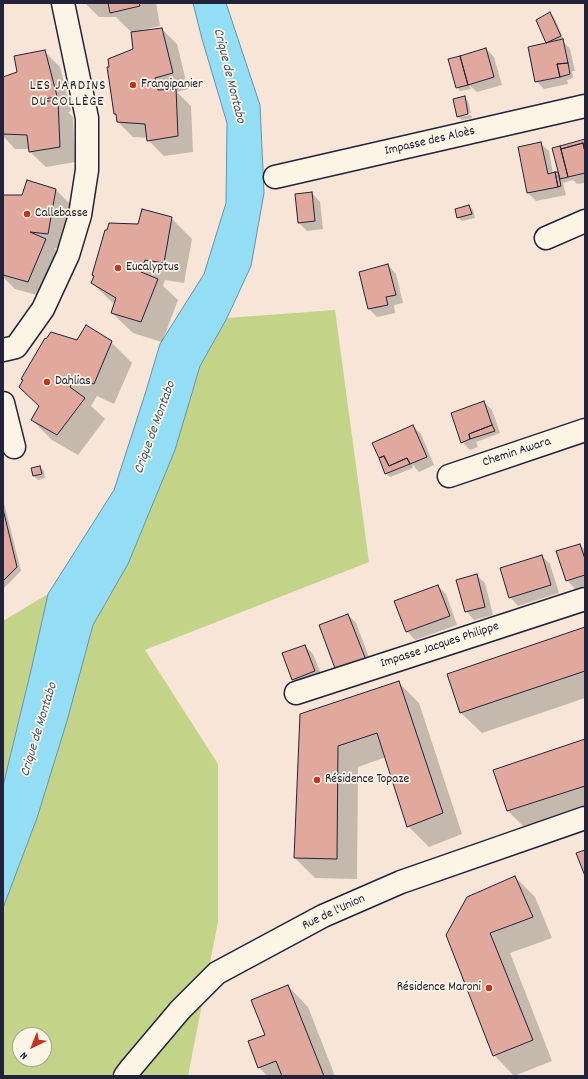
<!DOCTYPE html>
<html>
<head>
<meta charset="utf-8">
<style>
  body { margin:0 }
  #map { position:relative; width:588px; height:1079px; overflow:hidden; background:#f7e6d7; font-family:Dekko,sans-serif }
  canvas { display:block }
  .frame { position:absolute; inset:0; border:4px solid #22223b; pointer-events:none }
  .north { position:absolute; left:12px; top:1027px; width:40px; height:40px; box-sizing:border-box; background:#fcf5e5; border:1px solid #a5a1a1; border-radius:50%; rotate:223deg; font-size:11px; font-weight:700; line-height:16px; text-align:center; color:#22223b }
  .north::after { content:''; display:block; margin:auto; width:14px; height:18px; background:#c8321e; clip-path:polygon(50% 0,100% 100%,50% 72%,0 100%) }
</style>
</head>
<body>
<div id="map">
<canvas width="588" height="1079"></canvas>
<div class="frame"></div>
<div class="north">N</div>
</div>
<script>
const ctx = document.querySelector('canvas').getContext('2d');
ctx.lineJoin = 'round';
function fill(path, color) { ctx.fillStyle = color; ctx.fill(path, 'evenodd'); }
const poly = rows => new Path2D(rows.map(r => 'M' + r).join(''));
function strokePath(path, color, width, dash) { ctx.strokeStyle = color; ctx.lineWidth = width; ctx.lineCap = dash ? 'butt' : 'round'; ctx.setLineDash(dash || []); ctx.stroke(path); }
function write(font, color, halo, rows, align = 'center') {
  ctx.font = font + ' Dekko,sans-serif'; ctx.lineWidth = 3.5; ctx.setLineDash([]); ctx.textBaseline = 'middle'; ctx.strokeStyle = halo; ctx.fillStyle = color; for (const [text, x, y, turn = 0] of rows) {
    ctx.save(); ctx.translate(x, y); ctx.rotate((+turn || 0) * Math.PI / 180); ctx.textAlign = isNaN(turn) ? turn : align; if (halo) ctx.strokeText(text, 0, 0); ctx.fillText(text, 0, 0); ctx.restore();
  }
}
fill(poly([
  [335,310,369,562,145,650,218,764,218,922,188,1076,3,1076,3,908,37,818,67,721,93,625,128,564,175,450,200,366,227,318],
  [20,1035,44,1035,44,1059,20,1059],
  [48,594,32,666,3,786,3,621]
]), '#c3d488');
const water = poly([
  [193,3,226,3,260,105,264,193,251,266,227,318,200,366,175,450,128,564,93,625,67,721,37,818,3,908,3,786,32,666,48,594,114,490,146,391,160,344,204,274,226,203,227,123,202,39,193,3]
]);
fill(water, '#93ddf5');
strokePath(water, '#6692ab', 1);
fill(poly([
  [85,3,156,3,160,26,142,30,142,32,162,29,177,44,188,89,177,92,191,106,193,152,164,156,148,140,148,138,133,137,118,122,117,116,115,114,135,49,132,33,116,17,99,17],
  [550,14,554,17,564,40,562,40,570,49,575,71,572,71,573,78,567,80,568,84,544,89,536,81,548,43,537,20],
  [486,49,494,57,502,85,477,92,469,85,471,89,460,91,457,87],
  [44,51,60,67,71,111,68,112,73,117,75,162,46,167,30,152,30,149,15,149,3,136,3,78,18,72],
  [464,97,468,101,471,113,459,115,459,117,471,115,472,118,462,120,458,116],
  [585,140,585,183,577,184,573,180,563,183,566,195,536,201,528,193,540,143,549,151,553,174,559,172,553,149],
  [56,190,71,205,63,249,54,248,61,255,44,297,15,289,3,277,3,196,23,197],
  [312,193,320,202,323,229,307,231,299,223],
  [469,206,473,210,475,218,462,221,458,217],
  [171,218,192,239,184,283,165,280,163,286,178,300,162,342,133,333,112,313,115,305,92,283,95,277,93,275,138,225],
  [388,265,396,274,403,303,394,305,395,313,377,317,369,309,360,273],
  [78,342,111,342,132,363,114,404,97,396,91,406,105,419,78,455,52,440,32,420],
  [484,402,492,410,500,433,476,442,478,447,470,450,462,442],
  [413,426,421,434,434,465,419,472,412,464,413,468,390,477,386,473],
  [40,467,44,471,45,478,38,480,34,476,32,469],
  [3,499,21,571,3,589],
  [580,545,585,550,585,586,575,589,567,580],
  [542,556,550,564,559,593,518,606,510,597],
  [476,575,485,583,493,615,474,620,466,611],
  [438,586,446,594,457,625,415,640,407,631],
  [348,615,356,623,373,668,345,679],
  [585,628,585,698,482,733,461,713],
  [305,646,313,654,323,679,301,687,293,679],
  [399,683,419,703,462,834,429,847,408,826,386,757,358,767,357,879,315,878,295,858,301,715],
  [585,740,585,813,528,831,508,811,494,770],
  [515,877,535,897,552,938,510,953,552,1061,514,1076,494,1055,447,935],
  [288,986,308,1007,335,1076,267,1076,259,1067,266,1035]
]), '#0003');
const building = poly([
  [108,3,139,3,140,6,110,13,108,3],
  [550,12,561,36,546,43,536,20,550,12],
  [162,28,173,73,155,78,158,90,176,89,178,136,147,141,145,124,117,122,116,114,114,114,109,80,107,67,109,67,108,59,133,49,131,32,162,28],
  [563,39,568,63,557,64,560,77,535,82,528,47,563,39],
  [486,48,494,77,468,85,460,56,486,48],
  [45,50,57,96,38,101,58,101,60,147,29,152,27,135,3,134,3,77,17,72,14,56,45,50],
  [460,56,468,85,456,88,448,59,460,56],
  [568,63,570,74,560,77,557,64,568,63],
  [465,96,468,114,457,117,453,99,465,96],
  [585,139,585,152,583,143,561,149,560,146,585,139],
  [541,142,548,174,555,172,558,187,527,193,518,147,541,142],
  [583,143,585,152,585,173,568,177,561,149,583,143],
  [560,146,568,177,560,179,552,148,560,146],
  [555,172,558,172,561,186,558,187,555,172],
  [27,180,56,189,48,234,30,232,46,239,28,282,3,275,3,195,22,195,27,180],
  [312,192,315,221,298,223,295,194,312,192],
  [469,205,472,214,457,218,455,209,469,205],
  [142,209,172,217,164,263,145,260,141,272,158,279,141,322,111,313,116,298,91,283,94,276,92,275,105,230,107,230,109,223,138,224,142,209],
  [388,264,396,295,386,297,388,305,368,309,359,272,388,264],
  [86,325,112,341,94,384,76,376,70,387,85,398,57,435,31,420,39,406,19,387,23,380,21,379,45,338,46,339,51,332,77,340,86,325],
  [484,401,492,425,469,434,470,439,461,443,451,413,484,401],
  [413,425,427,457,410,464,407,458,389,466,384,456,379,458,372,443,413,425],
  [492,425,495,431,470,439,469,434,492,425],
  [384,456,389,466,407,458,410,464,385,474,379,458,384,456],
  [40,466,42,474,33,476,31,468,40,466],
  [3,509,17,567,3,581,3,509],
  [580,544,585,559,585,575,566,581,556,551,580,544],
  [542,555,551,585,509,598,500,568,542,555],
  [477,574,485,607,465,612,456,580,477,574],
  [438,585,450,616,406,632,394,601,438,585],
  [348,614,366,660,336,671,319,625,348,614],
  [585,627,585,671,460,713,447,674,585,627],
  [305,645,315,671,292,680,282,653,305,645],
  [399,681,443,813,407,827,377,733,338,746,337,859,294,858,300,714,399,681],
  [585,739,585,786,507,811,493,770,585,739],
  [585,850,585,876,576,853,585,850],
  [515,876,533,917,490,933,533,1040,493,1056,446,935,467,897,515,876],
  [288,985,324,1076,282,1076,276,1061,258,1068,248,1041,265,1035,251,1000,288,985]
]);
fill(building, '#e1a89d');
strokePath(building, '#22223b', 1);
const minor = poly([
  [275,177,585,106],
  [546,238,585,221],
  [3,350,16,347,43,309,68,255,80,215,87,170,87,118,63,3],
  [3,403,14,447],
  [449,476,585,430],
  [296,693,585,599],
  [125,1076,131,1068,180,1010,217,973,323,916,401,882,585,818]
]);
strokePath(minor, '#22223b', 25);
strokePath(minor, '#fcf5e5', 22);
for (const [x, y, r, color] of [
  [133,85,4,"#c8321e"],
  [27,214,4,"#c8321e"],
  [118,268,4,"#c8321e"],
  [47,382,4,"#c8321e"],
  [317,780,4,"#c8321e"],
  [489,988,4,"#c8321e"]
]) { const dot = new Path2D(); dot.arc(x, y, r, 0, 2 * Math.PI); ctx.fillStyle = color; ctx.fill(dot); strokePath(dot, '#fcf5e5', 1.5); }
write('13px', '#22223b', '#fcf5e5', [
  ["Frangipanier",141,85],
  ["Callebasse",35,214],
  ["Eucalyptus",126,268],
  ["Dahlias",55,382],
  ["Résidence Topaze",325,780],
  ["Résidence Maroni",481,988,"right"]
], 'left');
write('13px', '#22223b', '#fcf5e5', [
  ["Impasse des Aloès",430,142,-13],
  ["Chemin Awara",517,453,-18],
  ["Impasse Jacques Philippe",440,646,-18],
  ["Rue de l'Union",334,913,-25]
]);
write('italic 14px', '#445a73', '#fcf5e5', [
  ["Crique de Montabo",228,76,76],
  ["Crique de Montabo",156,428,-70],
  ["Crique de Montabo",40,730,-73]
]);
ctx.letterSpacing = '1px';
write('14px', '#22223b', '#fcf5e5', [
  ["LES JARDINS",68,87],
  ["DU COLLÈGE",68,103]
]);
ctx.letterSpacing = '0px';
</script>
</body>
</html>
